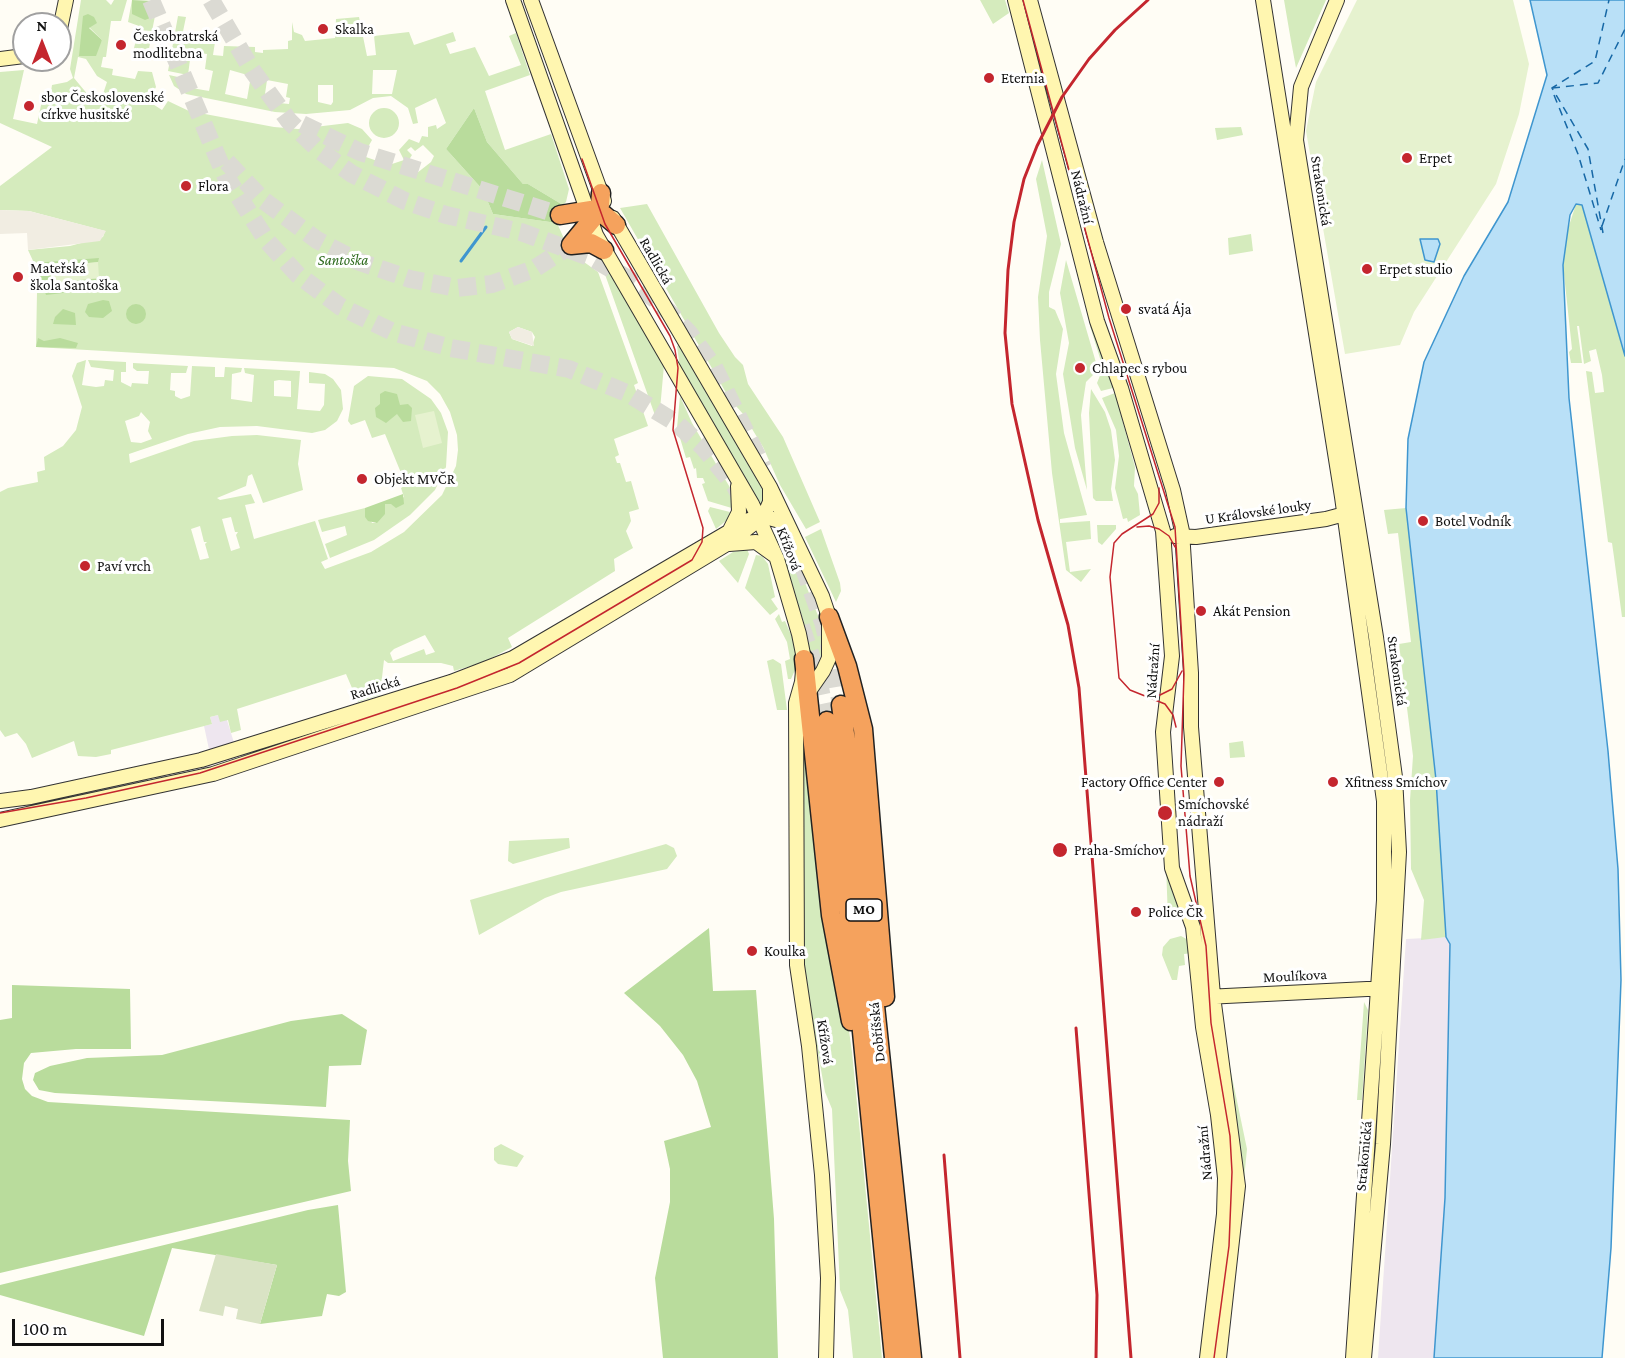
<!DOCTYPE html>
<html>
<head>
<meta charset="utf-8">
<style>
  body { margin:0 }
  #map { position:relative; width:1625px; height:1358px; overflow:hidden; background:#fffdf5; font-family:"Crimson Pro",serif }
  canvas { display:block }
  .north { position:absolute; left:12px; top:12px; width:60px; height:60px; box-sizing:border-box; background:#fff; border:2px solid #a0a0a0; border-radius:50%; rotate:0deg; font-size:16px; font-weight:700; line-height:24px; text-align:center; color:#111 }
  .north::after { content:''; display:block; margin:auto; width:21px; height:27px; background:#c4262e; clip-path:polygon(50% 0,100% 100%,50% 72%,0 100%) }
  .scale { position:absolute; left:12px; top:1319px; width:152px; height:27px; box-sizing:border-box; border:3px solid #111; border-top:0; padding-left:8px; font-size:18px; line-height:21px; white-space:nowrap; color:#111; -webkit-text-stroke:4px #fff; paint-order:stroke }
</style>
</head>
<body>
<div id="map">
<canvas width="1625" height="1358"></canvas>
<div class="north">N</div>
<div class="scale">100 m</div>
</div>
<script>
const ctx = document.querySelector('canvas').getContext('2d');
ctx.lineJoin = 'round';
function fill(path, color) { ctx.fillStyle = color; ctx.fill(path, 'evenodd'); }
const poly = rows => new Path2D(rows.map(r => 'M' + r).join(''));
function strokePath(path, color, width, dash) { ctx.strokeStyle = color; ctx.lineWidth = width; ctx.lineCap = dash ? 'butt' : 'round'; ctx.setLineDash(dash || []); ctx.stroke(path); }
function write(font, color, halo, rows, align = 'center') {
  ctx.font = font + ' "Crimson Pro",serif'; ctx.lineWidth = 6; ctx.setLineDash([]); ctx.textBaseline = 'middle'; ctx.strokeStyle = halo; ctx.fillStyle = color; for (const [text, x, y, turn = 0] of rows) {
    ctx.save(); ctx.translate(x, y); ctx.rotate((+turn || 0) * Math.PI / 180); ctx.textAlign = isNaN(turn) ? turn : align; if (halo) ctx.strokeText(text, 0, 0); ctx.fillText(text, 0, 0); ctx.restore();
  }
}
fill(poly([
  [218,715,227,720,235,746,210,754,204,726,212,724,210,717],
  [1446,937,1450,944,1445,1198,1434,1358,1378,1358,1406,939]
]), '#eee6ef');
fill(poly([
  [81,0,106,0,111,5,114,0,127,0,121,21,111,21,106,57,103,57,101,67,113,69,112,75,135,79,138,71,152,72,156,87,148,101,162,110,168,101,189,111,274,127,298,129,348,123,362,129,372,140,363,156,389,165,404,160,399,150,409,139,419,143,422,136,428,137,428,127,436,125,437,129,446,123,436,98,415,108,418,123,413,124,408,108,391,96,373,98,350,110,306,114,275,112,186,94,174,86,169,75,187,79,186,87,209,91,213,71,205,69,207,54,191,52,188,75,168,71,178,16,186,17,181,41,215,42,213,55,223,56,224,46,255,47,255,52,263,53,263,50,288,49,288,41,292,40,292,22,294,32,302,35,305,41,335,38,336,19,359,17,367,56,376,55,374,36,409,32,414,45,453,32,456,41,446,44,450,54,475,47,489,76,521,65,509,36,516,33,530,75,485,91,505,150,551,134,569,189,566,202,563,205,528,184,523,184,487,142,474,108,446,149,483,190,493,214,557,223,570,252,598,272,638,383,634,385,648,426,614,439,619,455,615,457,617,463,620,463,626,482,631,481,639,509,629,512,631,521,626,531,633,548,614,559,615,571,508,638,512,647,484,662,454,671,453,666,441,663,388,663,384,660,380,695,358,702,346,674,237,709,241,730,231,733,228,720,220,722,218,715,210,717,212,724,111,750,111,754,96,757,78,756,74,741,32,758,26,744,17,733,5,737,0,730,0,492,8,488,38,482,37,472,45,470,44,457,63,446,76,430,82,407,72,376,77,363,86,360,82,385,96,387,104,386,105,380,113,381,114,370,91,367,88,360,126,362,126,372,121,372,121,382,131,387,132,383,148,384,149,371,137,371,133,368,133,363,188,366,186,373,171,373,170,390,175,391,175,396,181,399,190,396,192,366,215,367,215,377,224,377,225,367,242,368,241,372,232,374,231,399,252,402,254,375,245,373,244,368,300,371,297,409,307,410,320,411,324,405,325,384,309,383,309,372,325,374,333,379,341,390,343,409,337,421,325,430,312,433,257,426,220,427,188,434,129,454,130,463,194,441,232,436,257,435,301,440,298,464,303,490,263,503,252,474,248,476,246,486,217,498,220,500,251,494,255,503,245,505,254,539,315,521,328,559,321,562,325,569,371,552,404,532,442,495,456,466,458,450,457,435,450,412,440,394,427,381,394,368,36,347,37,292,34,263,28,250,70,246,103,237,105,231,29,211,0,210,0,186,52,147,0,123,0,72,24,70,13,119,37,124,44,91,51,92,52,85,67,82,73,78,70,69],
  [88,14,89,27,102,40,93,55,86,54],
  [78,57,86,59,97,76,107,82,103,94,94,102,74,78],
  [230,70,251,76,247,99,225,94],
  [373,70,397,70,392,94,372,94],
  [267,80,288,84,286,97,290,98,289,104,270,102,270,97,265,94],
  [318,85,333,85,333,102,331,105,318,102],
  [423,145,434,156,431,162,417,173,407,163,412,155,407,150,411,147,415,151],
  [518,327,532,332,535,337,532,346,512,339,509,332],
  [279,380,291,381,291,397,274,396,274,381],
  [141,412,150,422,148,431,152,439,141,443,131,442,125,421,139,416],
  [231,517,235,532,238,532,236,535,240,548,231,551,222,519],
  [200,526,204,542,207,542,205,544,209,558,200,560,191,529],
  [425,635,435,652,426,655,424,649,393,661,390,653,394,649],
  [132,0,139,15,152,19,155,16,152,31,139,30,139,26,128,22],
  [980,0,1005,0,1009,13,993,24],
  [1284,0,1326,0,1296,68,1291,41],
  [138,32,152,33,147,59,132,56],
  '369 123a15 15 0 1 1 30 0a15 15 0 1 1-30 0Z',
  [1241,127,1243,135,1217,140,1215,128],
  [1042,160,1061,244,1049,292,1049,307,1055,310,1063,329,1056,374,1064,433,1087,515,1060,519,1060,523,1090,521,1091,539,1066,542,1070,572,1091,569,1081,582,1066,570,1052,473,1040,340,1038,297,1047,236,1036,179],
  [647,204,719,333,735,357,743,365,748,384,783,437,820,522,806,529,780,485,763,447,743,414,729,398,620,208],
  [1576,204,1582,205,1625,356,1625,617,1622,617,1614,557,1612,543,1608,542,1586,371,1592,372,1595,393,1604,392,1602,375,1596,349,1589,351,1591,361,1584,364,1579,326,1577,326,1582,363,1571,363,1569,352,1572,349,1563,265,1566,235],
  [1251,234,1253,251,1229,255,1228,238],
  [596,249,664,365,659,421,657,421],
  [1066,260,1097,366,1094,374,1086,382,1081,415,1087,490,1075,448,1063,374,1069,343,1060,293],
  [1094,324,1113,388,1101,391,1097,383,1103,368,1090,326],
  [679,345,764,492,766,499,761,507,680,368,677,346],
  [368,376,402,379,431,399,441,413,448,432,446,467,435,490,410,515,374,540,330,558,325,544,347,535,345,526,322,532,318,520,365,508,372,523,376,523,385,509,384,504,391,504,404,497,401,488,406,485,385,434,372,438,365,420,351,425,348,421,354,386],
  [1091,389,1105,412,1111,430,1115,460,1111,489,1113,501,1096,501,1093,498,1089,413],
  [1115,393,1135,467,1134,486,1138,494,1140,515,1128,522,1127,518,1123,519,1115,488,1119,456,1116,430,1102,398],
  [680,396,692,423,732,491,735,509,708,501,702,484,705,483,703,478,697,478,696,468,694,469,690,457,686,458,677,428],
  [710,507,730,512,727,520,716,529,708,511],
  [1406,508,1436,780,1445,904,1446,937,1421,940,1424,900,1411,869,1410,800,1413,756,1399,644,1411,642,1398,533,1388,534,1384,510],
  [1097,525,1116,525,1116,529,1102,545,1098,542],
  [821,529,840,583,841,591,836,602,805,537],
  [781,531,796,560,826,636,826,649,814,677,803,619,774,534],
  [747,549,749,554,738,583,719,561,733,552],
  [756,555,762,556,768,564,775,597,771,599,778,609,770,615,745,588],
  [779,614,782,622,785,621,795,644,795,670,791,679,788,679,785,661,790,659,787,642,775,619],
  [773,659,781,664,787,710,777,710,767,661],
  [804,712,852,1052,882,1358,853,1358,848,1310,840,1290,832,1109,825,1092,803,970],
  [1243,741,1245,757,1230,758,1229,743],
  [569,838,570,848,513,864,508,861,509,841],
  [666,844,674,848,677,856,667,869,561,892,545,898,479,935,470,900],
  [1166,865,1184,918,1168,919],
  [1181,936,1190,941,1193,953,1184,954,1185,965,1179,966,1177,980,1172,980,1162,955,1163,947,1170,939],
  [1364,1002,1368,1010,1362,1100,1357,1100],
  [1227,1053,1247,1149,1242,1199,1240,1143],
  [501,1144,524,1156,517,1167,498,1164,494,1160,494,1148]
]), '#d5ebbd');
fill(poly([
  [132,0,154,1,157,7,155,16,145,20,132,14],
  [88,14,94,17,97,23,89,28,102,40,96,56,79,56,83,16],
  [474,108,487,142,523,184,528,184,563,205,559,206,557,223,493,214,483,190,446,149],
  [99,258,98,262,51,267,52,282,104,278,102,287,93,284,63,293,46,295,42,283,41,293,37,292,34,263],
  [103,300,109,301,112,311,103,318,89,317,85,312,88,304],
  '126 314a10 10 0 1 1 20 0a10 10 0 1 1-20 0Z',
  [63,309,75,313,76,325,53,324,55,317],
  [38,338,44,341,60,338,78,343,76,348,36,347],
  [385,391,397,394,400,405,408,404,412,408,411,421,403,422,397,414,386,423,376,417,375,408,380,404,380,394],
  [403,494,404,504,396,508,391,504,385,504,385,514,377,523,368,521,365,517,365,508],
  [709,928,713,991,756,990,774,1219,778,1358,663,1358,655,1278,670,1202,670,1169,664,1141,711,1127,697,1081,683,1055,660,1026,624,993],
  [12,985,130,989,131,1049,76,1049,31,1053,24,1063,22,1079,25,1089,32,1096,48,1102,350,1120,348,1161,351,1191,0,1273,0,1020,12,1018],
  [342,1014,367,1030,361,1065,329,1066,326,1107,55,1093,39,1090,33,1080,35,1073,50,1066,87,1058,162,1055,291,1021],
  [338,1205,346,1292,339,1296,327,1294,322,1316,260,1324,277,1265,172,1248,144,1336,0,1295,0,1285,308,1210]
]), '#b9dc9c');
fill(poly([
  [216,1254,277,1265,260,1324,236,1319,238,1309,225,1306,223,1316,199,1311]
]), '#d9e3c4');
fill(poly([
  [1357,0,1513,0,1529,64,1519,114,1496,184,1414,312,1400,345,1345,354,1306,131,1316,82],
  [98,262,99,278,52,283,50,267],
  [434,411,442,443,423,448,415,415]
]), '#e6f2cf');
fill(poly([
  [0,210,29,211,106,231,100,241,28,250,27,233,0,234],
  [518,327,532,332,534,346,512,339,509,332]
]), '#f1ede2');
const water = poly([
  [1530,0,1625,0,1625,356,1582,205,1576,204,1570,215,1563,265,1569,398,1608,751,1618,869,1621,980,1611,1248,1602,1358,1434,1358,1445,1198,1450,944,1446,937,1436,780,1406,508,1408,439,1424,362,1464,276,1508,202,1547,75,1530,0],
  [1420,239,1438,239,1440,244,1434,262,1425,260,1420,239]
]);
fill(water, '#b9e0f7');
strokePath(water, '#3f96cf', 1.5);
strokePath(poly([
  [461,261,486,227]
]), '#3f96cf', 3);
strokePath(poly([
  [1552,88,1598,83,1625,29],
  [1554,95,1578,154,1601,230],
  [1602,226,1625,159],
  [1603,233,1588,149,1552,88,1595,61,1609,0]
]), '#1768a6', 1.5, [8, 6]);
strokePath(poly([
  [151,0,225,175,267,241,298,275,341,307,393,332,451,348,569,369,629,394,676,423,703,447,735,486,759,532],
  [211,0,252,70,289,121,319,150,352,174,405,201,446,215,521,232,592,258,627,278,660,303,689,333,714,367,763,468],
  [302,124,360,152,560,215],
  [227,162,263,200,317,240,357,261,410,279,457,288,492,284,534,269,571,245],
  [803,566,823,622,834,665,841,705],
  [801,626,817,674,827,721]
]), '#dbdad3', 18, [18, 9]);
const secondary = poly([
  [513,0,596,235,752,504,777,559,799,634,804,659,802,682,796,703,797,965,809,1046,822,1175,828,1278,826,1358],
  [531,0,604,201],
  [1015,0,1097,321,1121,388,1163,531,1172,656,1163,732,1172,868,1193,927,1203,1027,1218,1115,1225,1178,1224,1214,1207,1358],
  [1030,0,1096,242,1173,490,1182,531,1191,673,1191,727,1213,996,1238,1186,1219,1358],
  [1263,0,1342,497,1384,801,1384,900,1353,1358],
  [1337,0,1301,87,1296,140,1376,637,1395,777,1399,852,1383,1144,1364,1358],
  [60,29,66,0],
  [0,59,24,56],
  [613,218,770,487,822,596,829,617,829,658,823,671,805,697],
  [730,530,739,512,738,486],
  [1175,536,1196,537,1326,519,1352,512],
  [729,544,756,542,774,555],
  [0,801,31,797,201,760,451,682,513,658,749,520,769,518,787,523],
  [0,820,213,774,510,675,727,544,752,525,766,511,770,502,770,487],
  [1206,997,1387,988]
]);
const highway = poly([
  [560,215,591,210,604,215,616,225],
  [571,245,594,217,600,205,601,193],
  [571,245,591,243,604,250],
  [829,617,847,666,863,729,885,997],
  [804,659,831,915,851,1021],
  [841,705,851,777,912,1358],
  [827,721,859,1001,894,1358]
]);
strokePath(secondary, '#333', 16);
strokePath(highway, '#222', 21);
strokePath(secondary, '#fff6b0', 14);
strokePath(highway, '#f5a25d', 18);
strokePath(poly([
  [1023,0,1109,318,1175,527,1184,674,1181,766,1190,876,1206,946,1211,1023,1230,1136,1232,1172,1229,1246,1214,1358],
  [1159,488,1159,503,1153,514,1122,534,1114,543,1110,577,1119,678,1130,690,1165,704,1173,715,1176,727],
  [1137,527,1149,526,1159,529,1169,536,1175,547],
  [1150,696,1160,695,1172,689,1182,671],
  [0,813,86,798,200,773,457,688,519,663,692,560,702,542,703,528,673,430,678,368,675,350,670,336,605,224,582,159]
]), '#c4262e', 1.5);
strokePath(poly([
  [1076,1028,1097,1295,1096,1358],
  [944,1155,960,1358],
  [1131,1358,1079,688,1068,625,1038,520,1012,404,1005,333,1008,270,1014,222,1024,179,1037,146,1062,97,1089,59,1115,30,1148,0]
]), '#c4262e', 3);
for (const [x, y, r, color] of [
  [323,29,6,"#c4262e"],
  [121,45,6,"#c4262e"],
  [989,78,6,"#c4262e"],
  [29,106,6,"#c4262e"],
  [1407,158,6,"#c4262e"],
  [186,186,6,"#c4262e"],
  [1367,269,6,"#c4262e"],
  [18,277,6,"#c4262e"],
  [1126,309,6,"#c4262e"],
  [1080,368,6,"#c4262e"],
  [362,479,6,"#c4262e"],
  [1423,521,6,"#c4262e"],
  [85,566,6,"#c4262e"],
  [1201,611,6,"#c4262e"],
  [1219,782,6,"#c4262e"],
  [1333,782,6,"#c4262e"],
  [1165,813,8,"#c4262e"],
  [1060,850,8,"#c4262e"],
  [1136,912,6,"#c4262e"],
  [752,951,6,"#c4262e"]
]) { const dot = new Path2D(); dot.arc(x, y, r, 0, 2 * Math.PI); ctx.fillStyle = color; ctx.fill(dot); strokePath(dot, '#fff', 2); }
for (const [x, y, w] of [
  [864,910,36]
]) { const box = new Path2D(); box.roundRect(x - w / 2, y - 11, w, 22, 4.5); ctx.fillStyle = '#fff'; ctx.fill(box); strokePath(box, '#111', 1.5); }
write('bold 14px', '#111', null, [
  ["MO",864,910]
]);
write('15px', '#111', '#fff', [
  ["Skalka",335,29],
  ["Českobratrská",133,36],
  ["modlitebna",133,53],
  ["Eternia",1001,78],
  ["sbor Československé",41,97],
  ["církve husitské",41,114],
  ["Erpet",1419,158],
  ["Flora",198,186],
  ["Mateřská",30,268],
  ["škola Santoška",30,285],
  ["Erpet studio",1379,269],
  ["svatá Ája",1138,309],
  ["Chlapec s rybou",1092,368],
  ["Objekt MVČR",374,479],
  ["Botel Vodník",1435,521],
  ["Paví vrch",97,566],
  ["Akát Pension",1213,611],
  ["Factory Office Center",1207,782,"right"],
  ["Xfitness Smíchov",1345,782],
  ["Smíchovské",1178,804],
  ["nádraží",1178,821],
  ["Praha-Smíchov",1074,850],
  ["Police ČR",1148,912],
  ["Koulka",764,951]
], 'left');
write('15px', '#111', '#fff', [
  ["Strakonická",1321,191,81],
  ["Nádražní",1082,197,76],
  ["Radlická",656,261,60],
  ["U Královské louky",1258,512,-8],
  ["Křížová",789,549,69],
  ["Nádražní",1153,671,-86],
  ["Strakonická",1397,671,82],
  ["Radlická",375,688,-17],
  ["Moulíkova",1295,976,-3],
  ["Dobříšská",877,1032,-96],
  ["Křížová",825,1042,82],
  ["Nádražní",1205,1153,-95],
  ["Strakonická",1364,1156,-85]
]);
write('italic 15px', '#2f6b1f', '#fff', [
  ["Santoška",343,260]
]);
</script>
</body>
</html>
